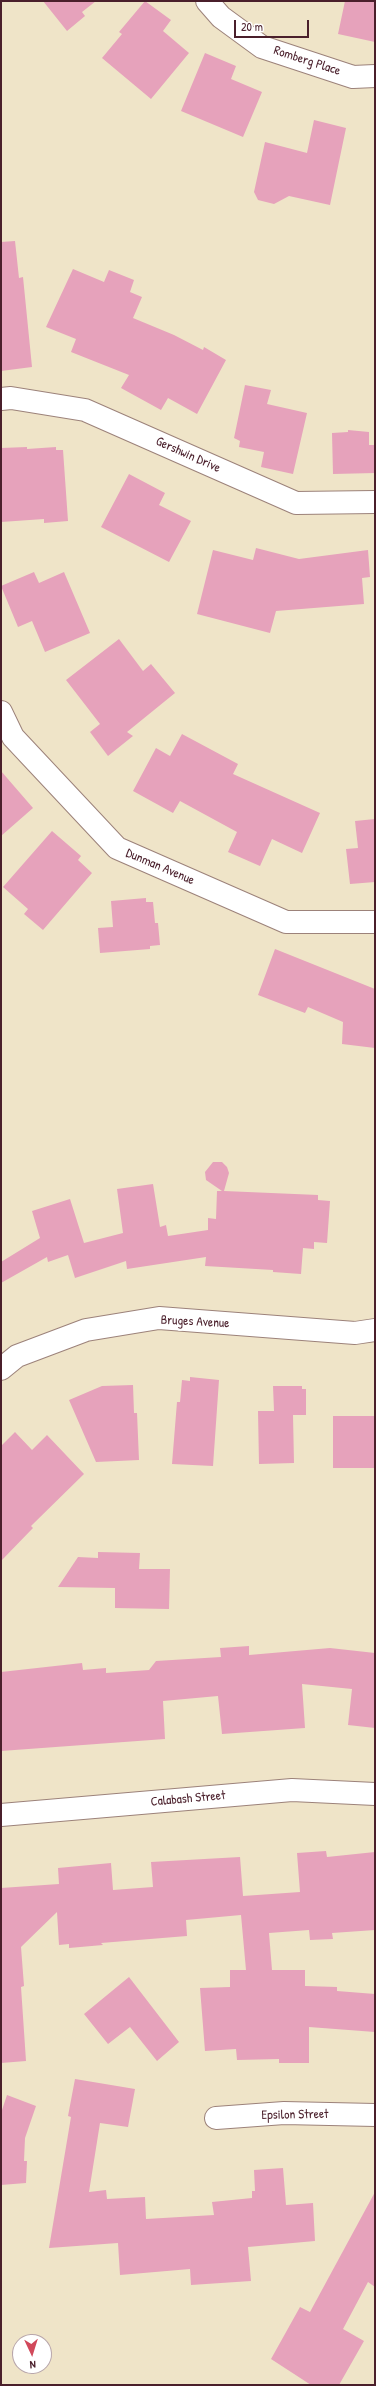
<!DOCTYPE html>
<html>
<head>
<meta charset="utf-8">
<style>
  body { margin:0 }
  #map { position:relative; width:376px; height:2386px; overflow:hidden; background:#efe4c8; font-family:"Patrick Hand",sans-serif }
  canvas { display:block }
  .frame { position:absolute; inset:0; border:2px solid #4a1f2b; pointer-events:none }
  .north { position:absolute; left:12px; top:2334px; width:40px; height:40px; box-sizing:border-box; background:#fff; border:1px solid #b7a5aa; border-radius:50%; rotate:176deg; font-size:11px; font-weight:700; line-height:16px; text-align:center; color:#4a1f2b }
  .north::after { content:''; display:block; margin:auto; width:14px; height:18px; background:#d1495b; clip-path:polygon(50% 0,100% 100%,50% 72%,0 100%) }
  .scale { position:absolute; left:234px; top:20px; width:75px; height:18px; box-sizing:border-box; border:2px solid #4a1f2b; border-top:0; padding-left:5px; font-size:12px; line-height:14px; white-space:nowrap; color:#4a1f2b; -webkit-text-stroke:3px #fff; paint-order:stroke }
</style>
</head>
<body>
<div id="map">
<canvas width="376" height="2386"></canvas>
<div class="frame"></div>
<div class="north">N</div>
<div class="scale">20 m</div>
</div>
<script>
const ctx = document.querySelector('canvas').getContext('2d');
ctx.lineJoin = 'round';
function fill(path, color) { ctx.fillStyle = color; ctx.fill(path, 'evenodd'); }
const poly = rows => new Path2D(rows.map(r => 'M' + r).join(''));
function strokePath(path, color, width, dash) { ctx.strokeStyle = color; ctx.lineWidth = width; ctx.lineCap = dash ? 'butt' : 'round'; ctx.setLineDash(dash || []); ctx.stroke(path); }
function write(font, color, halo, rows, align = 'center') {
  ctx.font = font + ' "Patrick Hand",sans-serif'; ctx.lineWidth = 4; ctx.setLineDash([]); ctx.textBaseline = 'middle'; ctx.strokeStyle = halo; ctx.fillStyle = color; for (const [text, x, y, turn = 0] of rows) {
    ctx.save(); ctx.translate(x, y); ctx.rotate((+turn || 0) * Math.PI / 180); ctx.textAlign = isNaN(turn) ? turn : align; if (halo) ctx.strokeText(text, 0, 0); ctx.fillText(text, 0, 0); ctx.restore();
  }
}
fill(poly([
  [43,1,96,1,82,12,85,16,67,31],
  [145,1,171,20,163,31,189,53,151,99,102,58,122,34,119,32],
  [345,1,375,1,375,42,338,34],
  [205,53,236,66,231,79,262,92,243,137,181,111],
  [314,120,346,128,330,205,289,196,274,204,258,200,254,192,265,142,307,153],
  [15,241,19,278,23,277,32,367,1,371,1,242],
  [73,269,104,282,109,270,134,280,130,292,142,297,133,318,174,335,203,350,204,347,226,360,197,414,168,398,161,410,121,388,129,375,71,352,76,339,46,327],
  [245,385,271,390,267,404,307,413,293,474,261,467,264,452,239,447,240,441,234,438],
  [348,430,369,432,369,445,375,445,375,473,333,474,332,433,348,432],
  [27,447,27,449,56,447,56,450,63,450,68,521,44,523,44,519,1,522,1,448],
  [129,474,165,493,159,505,191,521,169,562,101,527],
  [256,548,299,559,368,550,370,577,362,578,364,604,276,611,270,633,197,614,213,550,253,560],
  [34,572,39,583,64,572,90,633,45,652,32,621,18,627,1,586],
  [119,639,143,671,151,664,175,693,127,732,133,736,108,756,90,732,100,724,66,680],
  [182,734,238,764,233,774,320,813,302,853,272,839,260,866,228,852,237,832,180,801,173,813,133,791,156,748,170,756],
  [1,771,33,808,1,836],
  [375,819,375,882,350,884,346,849,358,848,355,821],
  [52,831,81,856,78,860,92,873,43,930,24,914,28,909,3,887],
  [146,898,146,902,153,902,155,923,158,923,160,945,150,946,150,949,100,953,98,928,113,927,111,901],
  [275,949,375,989,375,1048,342,1044,343,1022,308,1007,305,1013,258,995],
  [213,1162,222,1162,227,1167,229,1173,224,1191,318,1195,318,1200,330,1201,327,1243,314,1242,314,1249,303,1248,301,1274,273,1272,273,1270,205,1266,206,1257,127,1269,126,1261,75,1278,68,1255,48,1262,47,1257,1,1283,1,1262,40,1238,32,1211,70,1199,84,1243,123,1233,117,1189,153,1184,160,1227,166,1225,168,1236,208,1230,208,1218,216,1219,217,1191,222,1191,206,1180,205,1172],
  [190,1377,219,1380,213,1466,172,1464,177,1402,180,1402,182,1380,190,1381],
  [133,1385,134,1413,137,1413,139,1460,96,1462,69,1400,102,1386],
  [273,1386,302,1386,302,1389,306,1389,306,1415,293,1415,294,1463,259,1464,258,1411,274,1411],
  [333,1416,375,1416,375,1468,333,1468],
  [15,1432,32,1450,47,1435,84,1474,31,1526,33,1528,1,1561,1,1446],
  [98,1552,140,1553,139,1569,170,1569,169,1609,115,1608,115,1588,58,1587,78,1557,98,1558],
  [249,1646,249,1655,330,1648,375,1653,375,1728,348,1725,352,1689,302,1684,305,1728,222,1734,218,1696,163,1701,165,1739,1,1751,1,1672,82,1663,83,1670,106,1668,106,1673,149,1670,156,1661,221,1657,220,1648],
  [326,1851,327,1857,375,1852,375,1930,332,1933,333,1939,310,1940,309,1930,269,1933,272,1970,305,1970,305,1986,337,1987,337,1991,375,1994,375,2032,309,2027,309,2063,279,2063,279,2059,237,2060,236,2049,205,2051,200,1988,230,1987,230,1970,246,1970,241,1915,186,1920,187,1936,101,1943,103,1945,69,1948,69,1944,59,1945,57,1912,21,1947,24,1986,21,1987,26,2061,1,2063,1,1888,59,1884,58,1868,111,1863,113,1890,153,1887,151,1862,240,1857,243,1896,300,1892,297,1853],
  [129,1977,179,2042,157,2061,130,2027,108,2044,84,2014],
  [75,2079,135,2089,128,2127,100,2123,89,2192,106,2190,107,2199,145,2197,146,2219,214,2215,212,2202,252,2198,252,2191,255,2191,254,2170,283,2168,286,2205,313,2203,315,2241,248,2247,251,2281,191,2285,190,2269,120,2275,118,2243,49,2248,71,2117,68,2116],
  [7,2095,36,2106,25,2138,24,2161,27,2161,26,2183,1,2185,1,2113],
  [375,2192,375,2287,368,2282,343,2329,364,2341,339,2385,311,2385,271,2359,300,2307,310,2312]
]), '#e6a2bb');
const minor = poly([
  [207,1,221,17,262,47,353,77,375,76],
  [1,399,11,398,85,410,296,503,375,502],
  [1,712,13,737,117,848,286,922,375,922],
  [1,1369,17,1356,86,1330,159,1318,355,1333,375,1330],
  [1,1815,292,1790,375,1794],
  [216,2118,284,2113,375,2115]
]);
strokePath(minor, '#9c827a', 24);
strokePath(minor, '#fff', 22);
write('13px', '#4a1f2b', '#fff', [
  ["Romberg Place",307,61,18],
  ["Gershwin Drive",188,455,24],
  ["Dunman Avenue",160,867,23],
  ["Bruges Avenue",195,1322,3],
  ["Calabash Street",188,1799,-5],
  ["Epsilon Street",295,2115,-1]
]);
</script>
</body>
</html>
